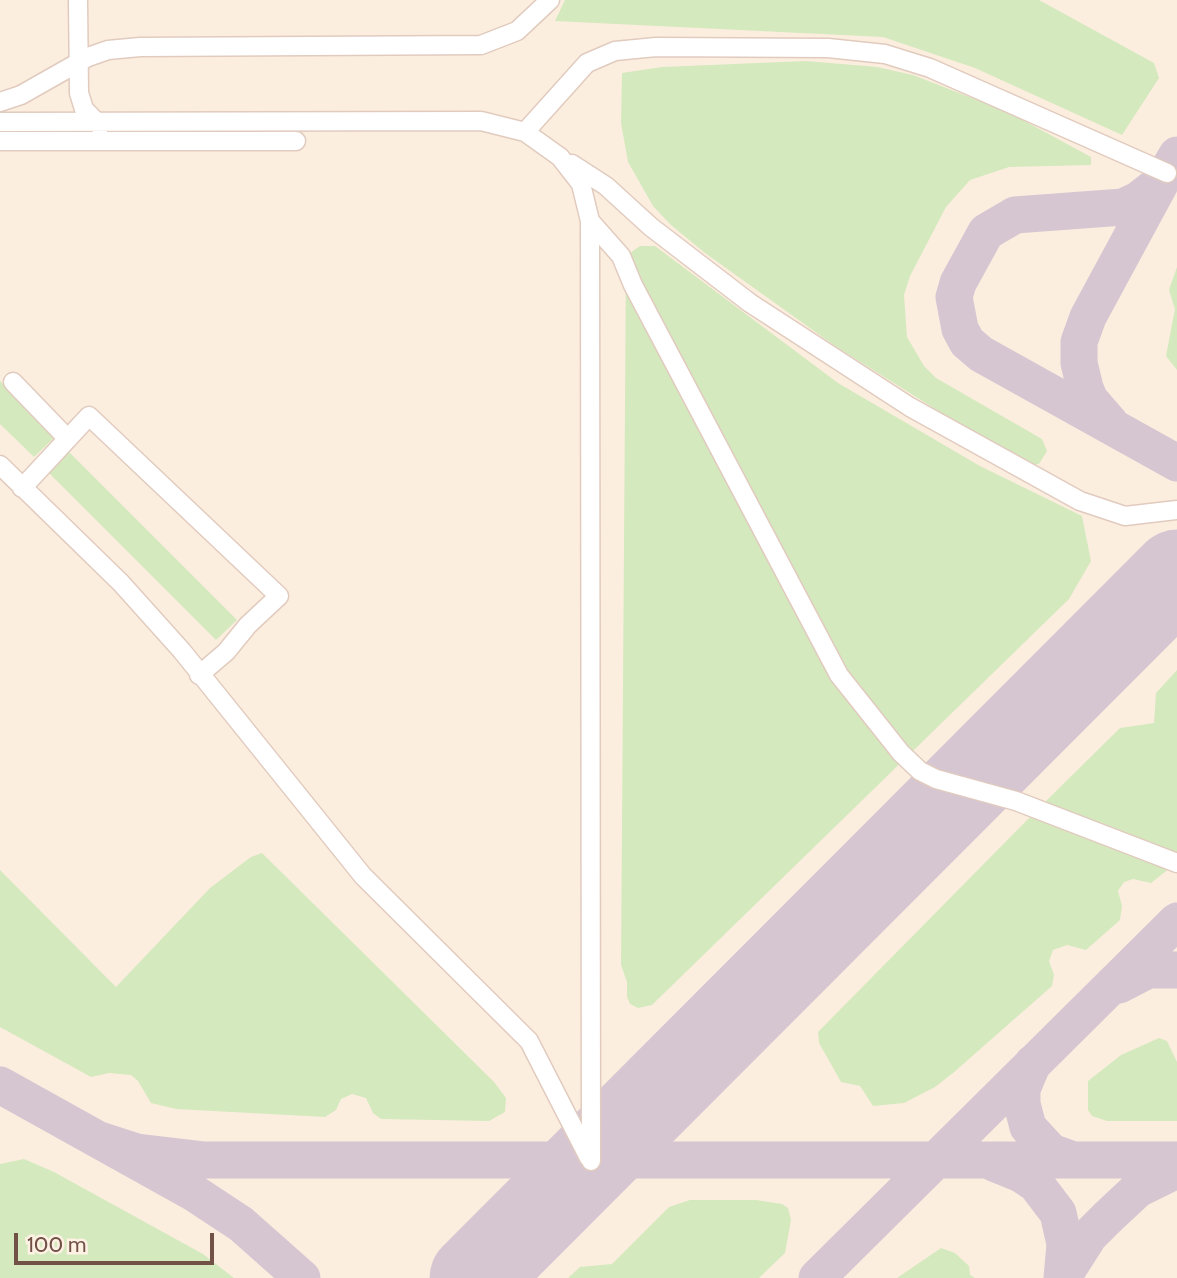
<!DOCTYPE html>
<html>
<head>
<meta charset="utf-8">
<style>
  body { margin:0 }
  #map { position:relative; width:1177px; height:1278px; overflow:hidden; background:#fceedf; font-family:Cabin,sans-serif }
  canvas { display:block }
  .scale { position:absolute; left:14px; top:1233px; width:200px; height:32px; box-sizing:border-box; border:4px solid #725247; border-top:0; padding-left:9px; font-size:21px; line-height:24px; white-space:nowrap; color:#725247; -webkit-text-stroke:5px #fff2e5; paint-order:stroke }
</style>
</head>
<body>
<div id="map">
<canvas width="1177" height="1278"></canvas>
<div class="scale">100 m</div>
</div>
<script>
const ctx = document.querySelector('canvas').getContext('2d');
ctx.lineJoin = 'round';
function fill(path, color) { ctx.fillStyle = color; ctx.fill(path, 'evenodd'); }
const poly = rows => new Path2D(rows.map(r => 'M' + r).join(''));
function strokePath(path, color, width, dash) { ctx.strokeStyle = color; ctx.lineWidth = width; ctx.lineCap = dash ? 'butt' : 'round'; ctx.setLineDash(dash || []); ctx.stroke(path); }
fill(poly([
  [565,0,1039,0,1154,63,1159,78,1122,135,975,68,883,37,555,21],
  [806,61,877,67,913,75,1008,112,1091,157,1091,165,1009,167,970,180,946,207,910,276,904,295,907,337,924,366,936,378,1042,439,1047,451,1039,464,1033,465,967,429,835,346,705,253,671,225,653,206,628,162,621,123,622,73,662,67],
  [640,246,655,246,838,383,980,466,1082,516,1091,561,1069,599,652,1005,638,1008,630,1004,627,997,627,982,621,965,626,262,630,253],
  [1177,267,1177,370,1166,356,1175,309,1169,290],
  [0,381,56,436,34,457,0,424],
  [69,452,237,620,216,640,49,473],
  [1177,670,1177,853,1045,802,1120,728,1154,723,1156,693],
  [1033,814,1170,868,1151,883,1133,879,1124,882,1118,891,1122,906,1120,920,1086,950,1067,945,1053,950,1049,961,1054,975,1052,986,953,1073,935,1087,904,1103,873,1106,860,1086,841,1082,819,1043,818,1032],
  [262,853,494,1082,506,1098,505,1112,489,1121,381,1119,373,1113,366,1098,352,1094,341,1099,336,1110,325,1117,176,1109,151,1103,138,1081,131,1075,109,1073,91,1077,0,1027,0,870,116,987,210,888,251,857],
  [1159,1038,1167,1041,1177,1062,1177,1121,1107,1121,1092,1116,1088,1110,1088,1081,1121,1055],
  [24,1159,54,1172,203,1254,234,1278,0,1278,0,1164],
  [690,1200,756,1200,782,1204,788,1208,791,1220,785,1253,759,1278,568,1278,580,1267,612,1264,669,1207],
  [941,1248,955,1253,969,1266,970,1275,975,1278,897,1278]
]), '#d4e9be');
strokePath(poly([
  [1177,155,1161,182,1138,200,1123,207,1015,215,986,232,958,283,954,297,960,329,967,342,981,354,1177,463],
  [1110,423,1090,400,1085,388,1079,363,1079,342,1088,317,1160,184],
  [1119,985,1148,970,1177,970],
  [1033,1063,1022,1089,1022,1104,1028,1127,1051,1152,1073,1160],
  [0,1085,194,1193,241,1224,302,1278],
  [100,1140,137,1152,205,1160,1177,1160],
  [994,1163,1021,1174,1036,1184,1058,1213,1065,1244,1062,1278],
  [1063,1277,1089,1236,1107,1218,1138,1189,1177,1170],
  [817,1278,1177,921]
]), '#d6c6d2', 37);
strokePath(poly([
  [474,1278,1177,574]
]), '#d6c6d2', 89);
const minor = poly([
  [78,0,79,93,84,109,100,126],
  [0,102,21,95,88,57,108,50,140,47,481,45,517,31,550,0],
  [0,122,481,121,525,132,560,157,581,184,590,221,591,1161],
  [525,132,587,63,615,51,656,47,828,48,885,54,930,68,1167,173],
  [0,141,296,141],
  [572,164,606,186,651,227,750,303,910,407,1080,501,1125,516,1177,510],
  [590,221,621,256,633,285,839,675,901,753,920,771,936,779,1016,801,1177,863],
  [13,382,68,439],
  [0,465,121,583,182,651,363,876,529,1041,589,1158],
  [22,488,89,416,279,596,248,625,226,652,199,675]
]);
strokePath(minor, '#e1cbbf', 21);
strokePath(minor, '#fff', 18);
</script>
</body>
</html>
